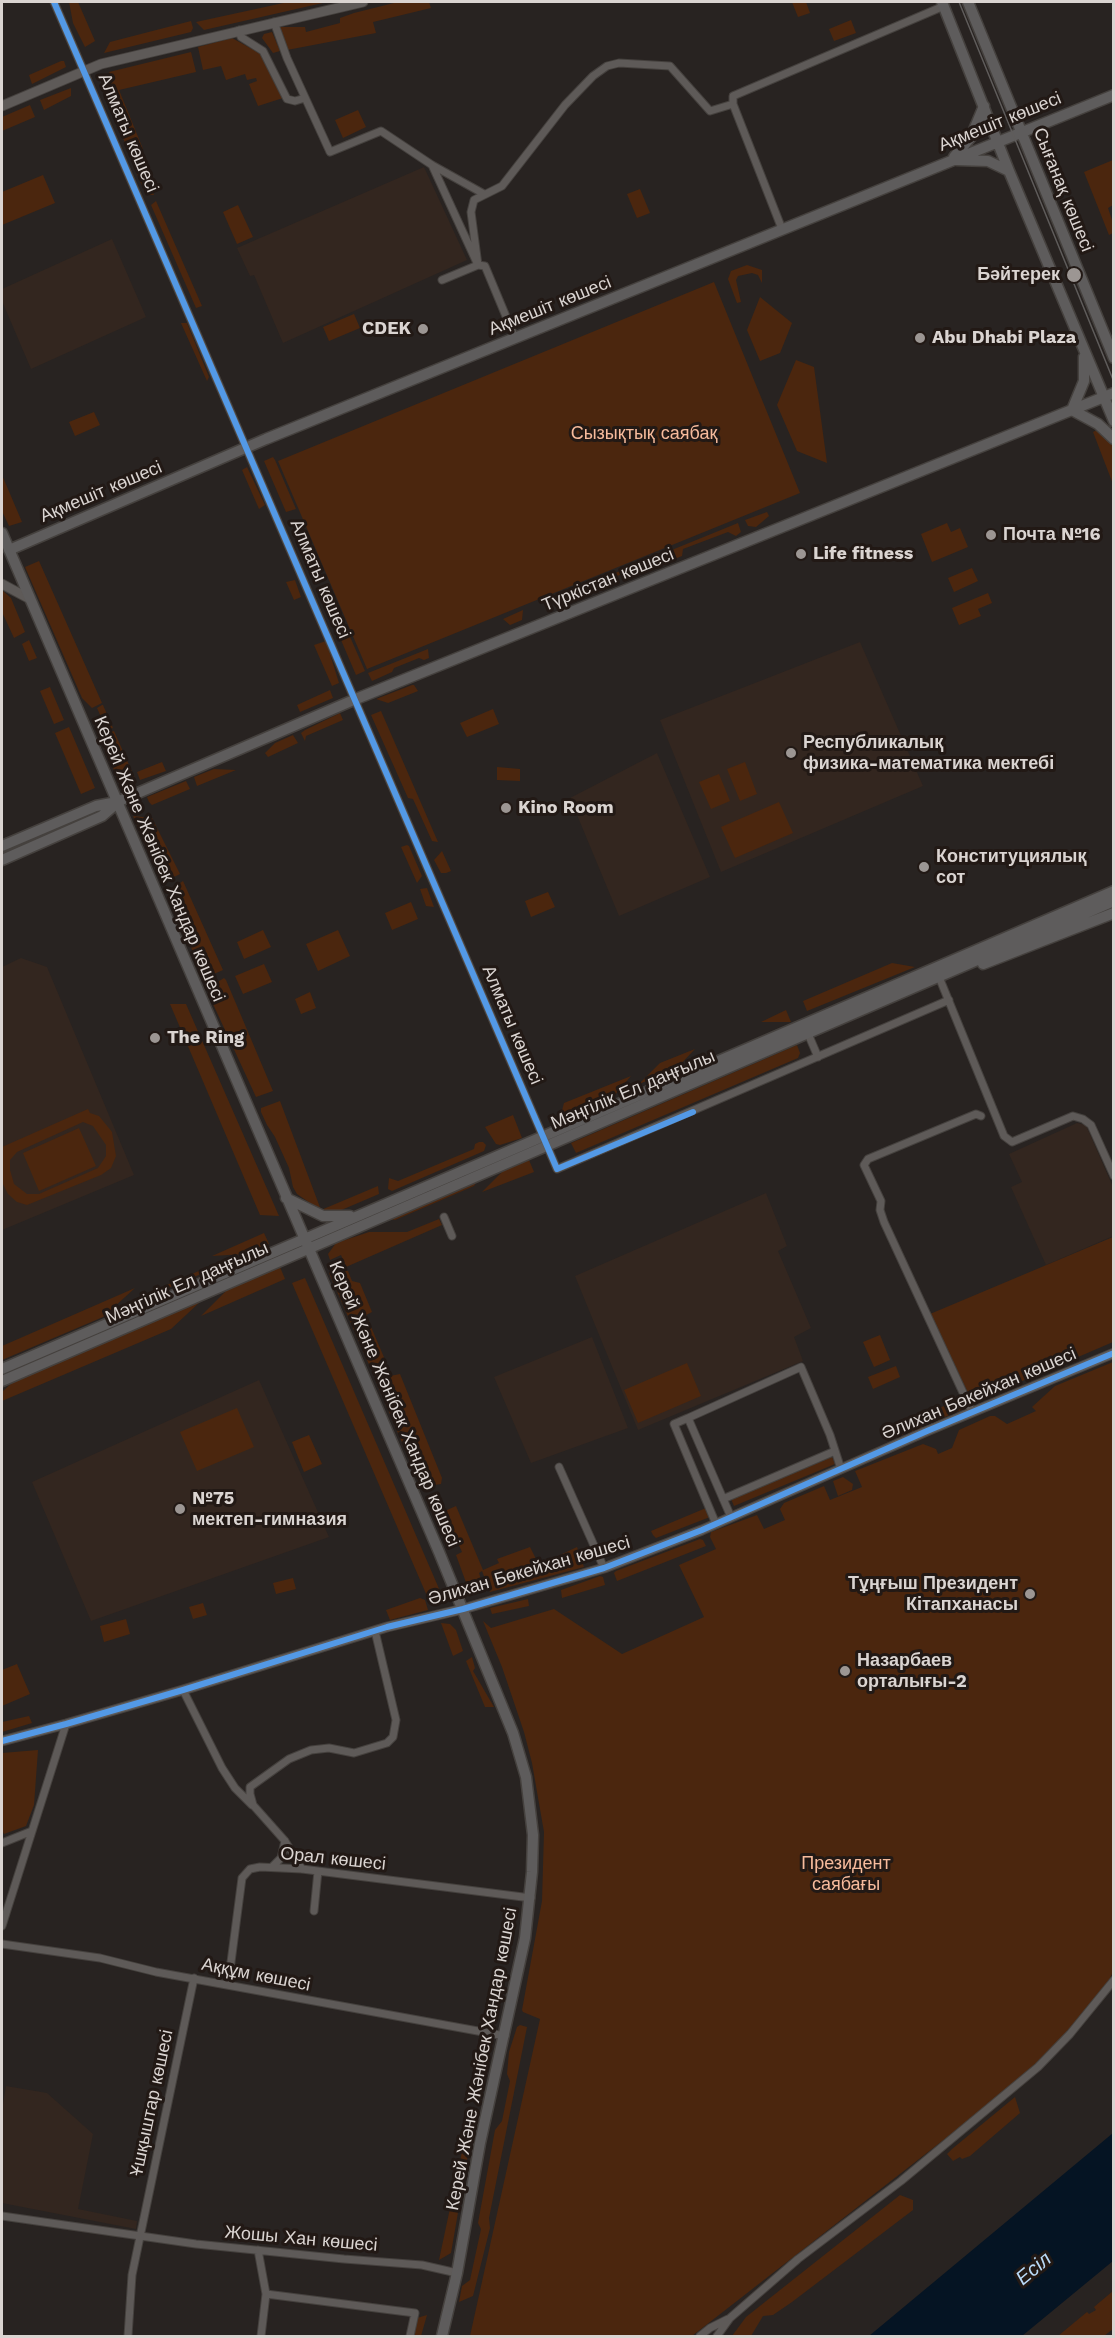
<!DOCTYPE html>
<html>
<head>
<meta charset="utf-8">
<style>
  body { margin:0 }
  #map { position:relative; width:1115px; height:2338px; overflow:hidden; background:#282321; font-family:"Work Sans",sans-serif }
  canvas { display:block }
  .frame { position:absolute; inset:0; border:3px solid #dad4d1; pointer-events:none }
</style>
</head>
<body>
<div id="map">
<canvas width="1115" height="2338"></canvas>
<div class="frame"></div>
</div>
<script>
const ctx = document.querySelector('canvas').getContext('2d');
ctx.lineJoin = 'round';
function fill(path, color) { ctx.fillStyle = color; ctx.fill(path, 'evenodd'); }
const poly = rows => new Path2D(rows.map(r => 'M' + r).join(''));
function strokePath(path, color, width, dash) { ctx.strokeStyle = color; ctx.lineWidth = width; ctx.lineCap = dash ? 'butt' : 'round'; ctx.setLineDash(dash || []); ctx.stroke(path); }
function write(font, color, halo, rows, align = 'center') {
  ctx.font = font + ' "Work Sans",sans-serif'; ctx.lineWidth = 6; ctx.setLineDash([]); ctx.textBaseline = 'middle'; ctx.strokeStyle = halo; ctx.fillStyle = color; for (const [text, x, y, turn = 0] of rows) {
    ctx.save(); ctx.translate(x, y); ctx.rotate((+turn || 0) * Math.PI / 180); ctx.textAlign = isNaN(turn) ? turn : align; if (halo) ctx.strokeText(text, 0, 0); ctx.fillText(text, 0, 0); ctx.restore();
  }
}
fill(poly([
  [424,167,467,260,283,343,254,275,250,276,237,248],
  [112,239,146,317,31,369,2,301,2,289],
  [860,642,923,786,721,872,660,720],
  [657,753,710,877,619,916,570,798],
  [21,958,47,967,134,1175,2,1230,2,967],
  [1077,1123,1086,1125,1113,1187,1113,1236,1046,1265,1011,1187,1022,1182,1009,1154],
  [766,1193,787,1246,778,1251,811,1328,794,1337,803,1361,638,1430,575,1276],
  [592,1337,628,1428,531,1463,494,1377],
  [259,1380,329,1537,91,1621,32,1482],
  [6,2086,47,2093,93,2134,78,2209,137,2221,136,2229,2,2203,2,2110]
]), '#33261f');
fill(poly([
  [69,2,78,2,95,41,85,47,73,23],
  [288,2,327,2,204,30,196,22],
  [398,2,429,2,431,8,373,22,376,33,287,50,279,27,305,27,306,32,340,23,340,18,354,13],
  [792,2,806,2,810,13,798,17],
  [851,20,856,33,834,41,829,29],
  [191,21,193,28,191,32,104,53,110,42],
  [272,32,280,51,273,53,262,38,264,34],
  [232,38,261,54,283,98,258,106,249,84,257,81,256,78,247,80,245,74,226,80,221,66,203,70,198,47],
  [191,52,196,72,119,90,143,149,130,155,101,85,113,81,109,72],
  [61,61,64,61,66,67,32,84,29,75],
  [71,88,71,96,44,110,40,100],
  [30,105,35,117,2,131,2,117],
  [358,110,366,127,343,138,335,120],
  [1113,160,1113,205,1108,208,1113,223,1113,233,1109,235,1084,172],
  [140,161,154,195,146,195,133,165],
  [43,175,55,203,2,225,2,192],
  [640,189,650,213,637,218,627,194],
  [156,201,202,306,196,308,151,205],
  [238,205,253,237,237,244,223,212],
  [747,265,762,270,762,283,758,275,752,273,738,276,736,280,741,302,737,303,728,279,731,271],
  [714,282,800,493,367,669,278,461],
  [760,297,792,323,780,353,760,361,747,330],
  [354,314,360,328,329,341,323,327],
  [181,323,187,323,209,377,207,381],
  [796,360,814,367,827,463,797,451,777,405],
  [94,412,100,425,75,436,69,422],
  [1097,430,1103,433,1113,444,1113,484,1093,432],
  [273,457,275,460,296,509,286,512,264,461],
  [247,467,265,505,259,509,242,470],
  [2,475,22,522,9,526,2,511],
  [767,512,769,516,756,527,748,526,745,520],
  [738,523,741,532,736,536,728,532,683,549,682,556,667,562,661,558,605,581,603,587,595,591,585,594,576,589],
  [947,523,951,532,960,528,968,547,932,562,921,534],
  [39,561,102,703,92,708,82,698,25,567],
  [972,568,978,581,954,592,948,578],
  [295,580,301,597,294,600,286,582],
  [2,590,11,598,25,632,14,638,2,612],
  [988,593,992,603,978,609,981,616,959,625,952,608],
  [523,610,522,620,510,625,503,619],
  [344,623,365,671,356,675,335,626],
  [29,640,37,658,29,661,22,644],
  [326,641,339,683,332,686,314,645],
  [428,649,429,658,424,660,419,658,394,668,392,672,372,681,368,673],
  [412,685,414,685,418,691,388,703,376,699],
  [50,687,64,720,54,724,40,691],
  [330,690,333,698,300,712,297,705],
  [102,705,103,705,113,728,107,730,97,708],
  [493,709,499,724,467,737,460,723],
  [381,711,438,842,432,841,413,799,408,798,371,715],
  [340,713,343,720,306,736,305,741,301,733,305,730],
  [69,727,95,788,81,794,55,733],
  [114,731,133,774,136,781,127,782,118,779,103,745,105,733],
  [293,735,298,743,268,757,265,753,275,743],
  [162,762,166,771,140,780,137,772],
  [745,762,757,794,740,801,727,769],
  [497,767,520,769,520,781,497,780],
  [214,769,236,770,197,786,194,777],
  [719,774,730,801,711,809,699,782],
  [186,781,190,789,152,805,149,802,147,797],
  [779,802,793,833,735,858,721,827],
  [133,816,152,818,180,874,168,880,162,880,160,877],
  [407,845,409,846,422,876,417,883,401,847],
  [442,851,451,871,446,873,441,873,434,860],
  [183,881,223,970,207,977,202,974,168,891],
  [427,888,434,907,426,906,420,889],
  [548,892,555,907,531,917,525,901],
  [411,902,418,919,392,930,385,913],
  [263,930,271,947,244,959,237,942],
  [338,930,350,956,318,971,306,944],
  [892,963,915,967,807,1011,803,1001],
  [264,964,272,982,243,994,235,976],
  [224,978,226,980,273,1091,256,1097,213,1004,208,988],
  [310,992,316,1008,301,1014,295,999],
  [170,1004,186,1004,279,1216,260,1215],
  [786,1010,791,1022,761,1022],
  [797,1045,800,1053,798,1058,576,1153,571,1143],
  [695,1049,676,1069,639,1084,660,1063],
  [631,1076,614,1096,560,1118,564,1103],
  [280,1101,321,1210,378,1186,379,1194,332,1214,320,1210,297,1194,293,1187,289,1168,275,1137,267,1125,261,1112,261,1108],
  [88,1109,90,1113,99,1116,112,1132,116,1156,111,1168,101,1175,27,1205,17,1202,8,1194,2,1182,2,1147],
  [83,1122,93,1126,106,1145,106,1156,98,1168,39,1194,27,1194,14,1184,10,1170,10,1160,17,1152],
  [513,1115,522,1138,500,1145,496,1144,485,1127],
  [79,1128,96,1166,39,1191,23,1153],
  [479,1142,483,1142,486,1145,484,1151,392,1191,388,1189,389,1178,398,1181,474,1149,475,1144],
  [529,1160,534,1172,482,1192,503,1171],
  [477,1181,474,1186,395,1220,390,1219],
  [439,1219,442,1225,346,1267,341,1255,330,1260,328,1254,336,1243,369,1232,407,1232],
  [264,1233,269,1244,245,1254,212,1256],
  [1113,1237,1113,1342,978,1400,975,1401,971,1399,930,1314],
  [208,1267,217,1267,129,1305,137,1298],
  [280,1267,285,1279,201,1316,227,1290],
  [336,1269,348,1271,352,1281,360,1283,372,1312,366,1315,386,1362,371,1369,329,1273],
  [305,1278,440,1591,433,1594,427,1596,292,1283],
  [135,1288,103,1317,2,1360,2,1346],
  [201,1301,171,1329,2,1401,2,1392,14,1381],
  [880,1335,890,1360,874,1367,863,1342],
  [1113,1362,1114,1970,1109,1980,1079,2019,1023,2078,692,2336,470,2336,540,2019,523,2012,522,2010,542,1901,544,1832,532,1763,524,1732,502,1667,483,1621,491,1628,554,1609,622,1654,704,1617,679,1565,716,1549,710,1537,711,1532,757,1515,764,1529,785,1520,780,1509,784,1503,824,1486,830,1500,862,1487,855,1471,923,1444,936,1449,938,1454,952,1448,959,1430,990,1416,995,1416,1007,1424,1036,1411,1032,1407,1055,1386],
  [687,1363,701,1396,638,1423,624,1390],
  [896,1366,900,1377,873,1389,868,1377],
  [400,1374,442,1478,441,1484,421,1487,375,1379],
  [962,1399,966,1408,933,1422,926,1413],
  [237,1408,254,1447,197,1471,180,1432],
  [918,1418,922,1426,920,1429,901,1435,892,1435,891,1429],
  [309,1435,322,1464,304,1472,292,1442],
  [832,1457,835,1464,734,1506,731,1499],
  [843,1477,853,1484,852,1490,838,1496,833,1481],
  [456,1506,483,1570,499,1563,497,1559,530,1547,539,1565,577,1547,584,1567,490,1592,482,1571,479,1573,482,1582,468,1588,456,1555,462,1552,452,1530,445,1528,436,1515],
  [706,1508,710,1517,656,1538,653,1535,651,1531],
  [700,1539,703,1540,706,1546,617,1581,614,1573,616,1571],
  [600,1576,603,1577,605,1585,562,1598,561,1590],
  [293,1578,296,1589,276,1594,273,1583],
  [420,1598,425,1600,428,1610,390,1620,386,1610],
  [528,1599,529,1606,492,1614,490,1608],
  [203,1603,207,1615,193,1619,189,1607],
  [126,1619,130,1634,104,1642,100,1626],
  [441,1623,450,1624,456,1630,463,1651,453,1656],
  [472,1657,475,1668,473,1671,494,1707,485,1707,466,1661],
  [17,1664,30,1694,2,1706,2,1670],
  [29,1716,32,1723,2,1732,2,1722],
  [38,1750,34,1805,26,1826,4,1834,2,1830,2,1753],
  [520,2025,527,2027,489,2218,490,2228,473,2296,459,2302,462,2286,470,2280,481,2229,478,2223,495,2130,502,2121,510,2081,507,2074,509,2052,517,2027],
  [1015,2097,1020,2113,970,2156,962,2159,960,2157,953,2161,947,2154,952,2149],
  [463,2147,469,2149,451,2253,439,2260],
  [900,2195,913,2200,913,2210,792,2302,773,2315,763,2316,751,2336,732,2336,746,2317],
  [1113,2291,1113,2329,1104,2336,1058,2336,1087,2312,1089,2314,1096,2310,1094,2307],
  [427,2315,421,2336,413,2336,417,2318]
]), '#4b260e');
fill(poly([
  [1113,2133,1113,2261,1022,2336,869,2336]
]), '#051423');
const minor = poly([
  [54,2,557,1169,949,1000],
  [274,22,287,58,330,152,381,131,432,165,484,194],
  [239,30,241,37,263,51,287,99,295,101,305,98],
  [432,165,478,265,442,280],
  [782,229,733,104,733,96,944,6],
  [515,338,485,266,478,265,471,212,474,200,502,186,565,105,593,76,607,66,619,63,670,66,710,111,733,104],
  [939,977,1004,1136,1012,1142,1073,1116,1083,1119,1091,1125,1114,1176],
  [806,1029,818,1057],
  [444,1217,452,1236],
  [972,1412,884,1222,880,1210,881,1201,864,1165,868,1159,976,1114,981,1116],
  [688,1418,801,1367,830,1435,841,1469],
  [559,1467,604,1568],
  [723,1499,835,1451],
  [716,1524,674,1424,688,1418,731,1517],
  [183,1690,222,1768,235,1788,252,1805],
  [2,1843,32,1831],
  [272,1867,281,1858,285,1841],
  [302,1869,285,1841,253,1805,250,1794,250,1787,289,1759,311,1750,329,1748,354,1753,387,1743,393,1737,396,1720,375,1631],
  [314,1911,318,1871],
  [2,1926,66,1724],
  [2,1944,100,1958,156,1972,505,2036],
  [228,1985,242,1878,250,1869,260,1867,302,1869,531,1898],
  [2,2216,196,2244,344,2259,422,2265,457,2273],
  [258,2250,266,2294],
  [128,2336,132,2275,194,1978],
  [261,2336,266,2294,415,2313,410,2336],
  [700,2336,710,2328,728,2319],
  [717,2336,730,2318,798,2259,901,2181,1038,2067,1070,2034,1114,1980]
]);
const tertiary = poly([
  [2,106,101,64,363,2],
  [2,584,30,599],
  [2,1741,66,1724,183,1690,387,1627,463,1609,604,1568,702,1530,927,1431,1114,1353]
]);
const secondary = poly([
  [942,2,1009,171,1114,421],
  [968,2,1114,358],
  [954,157,971,137,984,106],
  [957,160,988,161,1009,171],
  [1084,357,1084,381,1072,410,1098,424,1114,439],
  [2,533,439,1552,513,1733,526,1777,533,1835,532,1872,525,1938,480,2143,457,2273,442,2336],
  [9,550,266,439,1114,95],
  [2,846,96,806,117,802,356,699,1114,393],
  [2,860,102,816,117,803],
  [983,964,1114,913],
  [286,1198,323,1216,350,1216],
  [2,1369,1114,891],
  [2,1381,1114,901]
]);
strokePath(minor, '#45413e', 9);
strokePath(tertiary, '#45413e', 11);
strokePath(secondary, '#45413e', 13);
strokePath(minor, '#5e5a58', 7);
strokePath(tertiary, '#5e5a58', 9);
strokePath(secondary, '#5e5c5c', 10);
strokePath(poly([
  [959,2,1114,382]
]), '#5f5c5b', 1.5);
strokePath(poly([
  [54,2,557,1169,693,1112],
  [2,1741,66,1724,183,1690,387,1627,463,1609,604,1568,702,1530,927,1431,1114,1353]
]), '#5399e6', 6);
for (const [x, y, r, color] of [
  [1074,275,8,"#9c9693"],
  [423,329,6,"#9c9693"],
  [920,338,6,"#9c9693"],
  [991,535,6,"#9c9693"],
  [801,554,6,"#9c9693"],
  [791,753,6,"#9c9693"],
  [506,808,6,"#9c9693"],
  [924,867,6,"#9c9693"],
  [155,1038,6,"#9c9693"],
  [180,1509,6,"#9c9693"],
  [1030,1594,6,"#9c9693"],
  [845,1671,6,"#9c9693"]
]) { const dot = new Path2D(); dot.arc(x, y, r, 0, 2 * Math.PI); ctx.fillStyle = color; ctx.fill(dot); strokePath(dot, '#221915', 2); }
write('18px', '#dad4d1', '#221915', [
  ["Ақмешіт көшесі",1000,122,-22],
  ["Алматы көшесі",128,133,67],
  ["Сығанақ көшесі",1063,190,68],
  ["Ақмешіт көшесі",550,306,-22],
  ["Ақмешіт көшесі",101,492,-23],
  ["Алматы көшесі",320,579,67],
  ["Түркістан көшесі",608,580,-22],
  ["Керей Және Жәнібек Хандар көшесі",159,859,67],
  ["Алматы көшесі",512,1025,67],
  ["Мәңгілік Ел даңғылы",633,1090,-23],
  ["Мәңгілік Ел даңғылы",187,1283,-24],
  ["Әлихан Бөкейхан көшесі",979,1394,-23],
  ["Керей Және Жәнібек Хандар көшесі",394,1404,67],
  ["Әлихан Бөкейхан көшесі",529,1571,-16],
  ["Орал көшесі",333,1859,6],
  ["Аққұм көшесі",256,1975,11],
  ["Керей Және Жәнібек Хандар көшесі",482,2059,-79],
  ["Ұшқыштар көшесі",152,2103,-78],
  ["Жошы Хан көшесі",301,2239,5]
]);
write('bold 18px', '#dad4d1', '#221915', [
  ["Бәйтерек",1060,275,"right"],
  ["CDEK",411,329,"right"],
  ["Abu Dhabi Plaza",932,338],
  ["Почта №16",1003,535],
  ["Life fitness",813,554],
  ["Республикалық",803,743],
  ["физика-математика мектебі",803,764],
  ["Kino Room",518,808],
  ["Конституциялық",936,857],
  ["сот",936,878],
  ["The Ring",167,1038],
  ["№75",192,1499],
  ["мектеп-гимназия",192,1520],
  ["Тұңғыш Президент",1018,1584,"right"],
  ["Кітапханасы",1018,1605,"right"],
  ["Назарбаев",857,1661],
  ["орталығы-2",857,1682]
], 'left');
write('18px', '#f7bb9c', '#221915', [
  ["Сызықтық саябақ",644,434],
  ["Президент",846,1864],
  ["саябағы",846,1885]
]);
write('italic 20px', '#b9daf8', '#221915', [
  ["Есіл",1034,2269,-40]
]);
</script>
</body>
</html>
